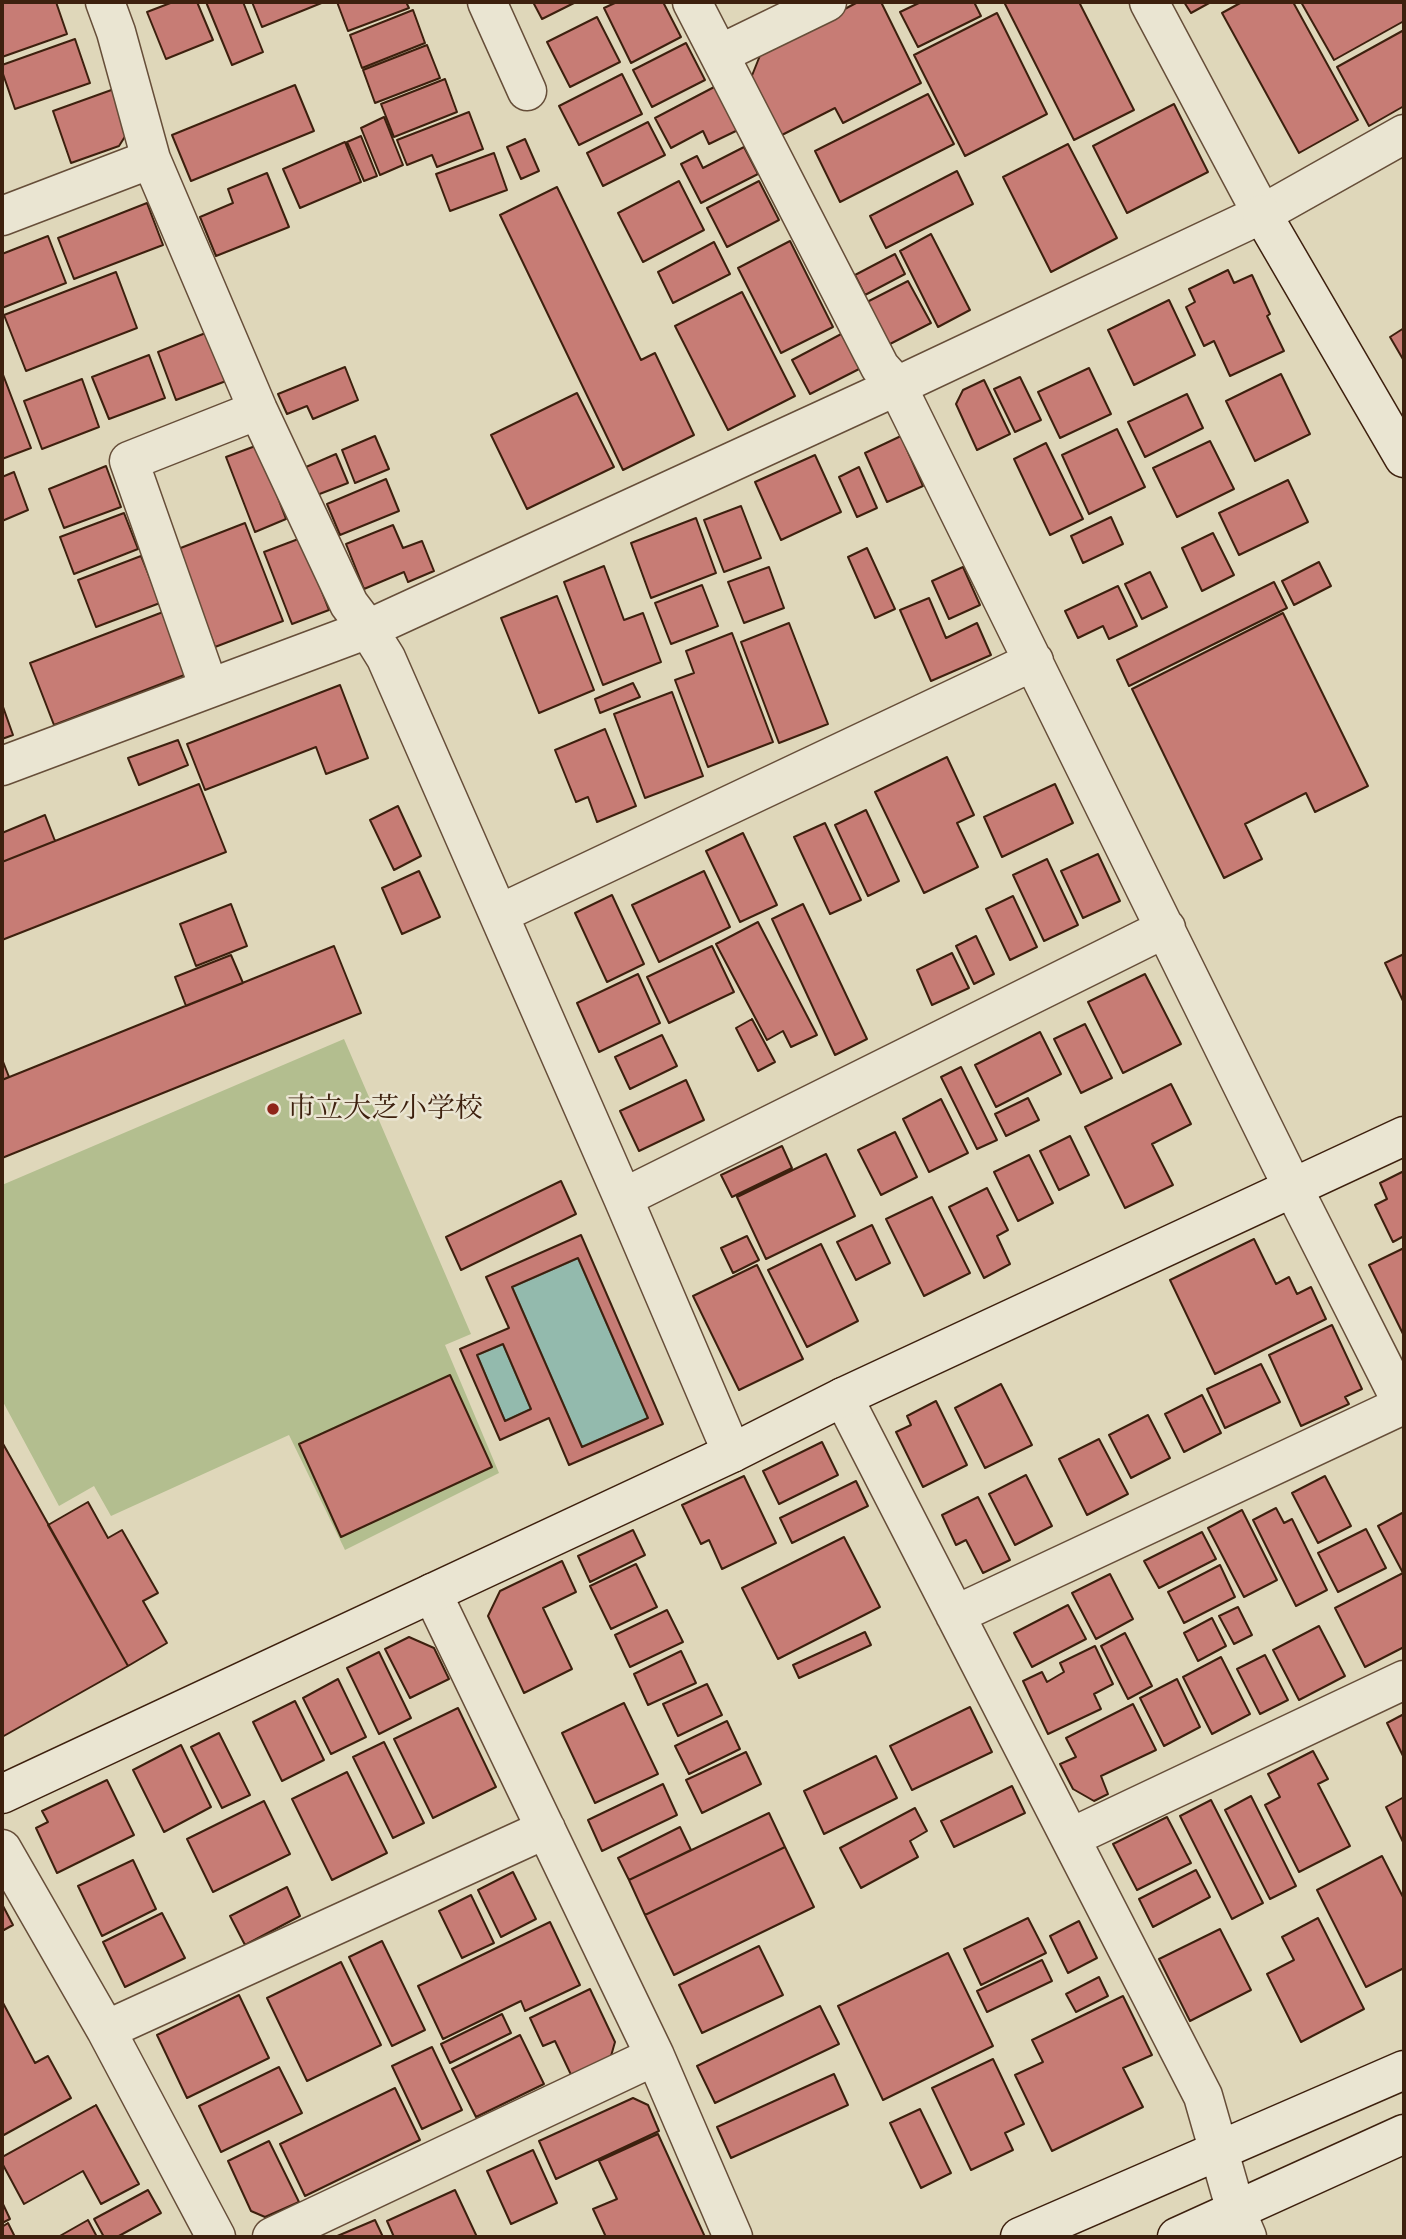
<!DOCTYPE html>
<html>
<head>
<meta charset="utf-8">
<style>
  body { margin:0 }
  #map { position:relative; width:1406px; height:2239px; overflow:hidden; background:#dfd7ba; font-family:"EB Garamond",serif }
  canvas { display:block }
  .frame { position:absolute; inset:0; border:4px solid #3d200e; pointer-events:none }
</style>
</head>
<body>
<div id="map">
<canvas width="1406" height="2239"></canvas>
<div class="frame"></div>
</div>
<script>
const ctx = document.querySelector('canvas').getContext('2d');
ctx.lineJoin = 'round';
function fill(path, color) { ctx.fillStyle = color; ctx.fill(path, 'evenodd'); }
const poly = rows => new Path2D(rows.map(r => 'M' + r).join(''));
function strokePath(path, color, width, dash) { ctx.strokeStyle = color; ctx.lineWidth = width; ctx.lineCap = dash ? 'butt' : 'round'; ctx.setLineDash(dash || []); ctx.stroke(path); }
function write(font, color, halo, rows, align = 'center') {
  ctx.font = font + ' "EB Garamond","Noto Serif JP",serif'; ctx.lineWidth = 5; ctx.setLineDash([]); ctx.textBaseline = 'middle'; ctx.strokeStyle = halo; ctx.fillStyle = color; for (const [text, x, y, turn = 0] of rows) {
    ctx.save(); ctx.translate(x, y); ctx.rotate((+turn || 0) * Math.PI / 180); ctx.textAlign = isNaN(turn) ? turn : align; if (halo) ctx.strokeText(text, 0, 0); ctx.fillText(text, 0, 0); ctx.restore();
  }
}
fill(poly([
  [344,1039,471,1334,445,1345,499,1473,345,1550,289,1435,111,1516,94,1486,59,1506,2,1400,2,1185]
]), '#b3be8f');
const water = poly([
  [578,1258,648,1418,582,1447,512,1287,578,1258],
  [503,1344,531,1409,505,1421,477,1355,503,1344]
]);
fill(water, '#93baad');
strokePath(water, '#717c6d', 2);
const building = poly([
  [2,2,56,2,67,34,2,57,2,2],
  [173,2,197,2,213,40,166,59,147,12,173,2],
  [206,2,243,2,263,52,232,65,206,2],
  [252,2,324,2,262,27,252,2],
  [337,2,406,2,409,8,348,31,337,2],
  [533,2,576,2,542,19,533,2],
  [617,2,663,2,681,37,631,63,604,8,617,2],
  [858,2,881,2,921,83,843,123,835,108,778,137,751,78,761,53,858,2],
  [921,2,974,2,981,16,918,47,900,12,921,2],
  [1004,2,1079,2,1134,110,1074,140,1004,2],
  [1184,2,1211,2,1191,13,1184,2],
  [1242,2,1293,2,1358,120,1299,153,1222,13,1242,2],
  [1301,2,1404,2,1404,21,1334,60,1301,2],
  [413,10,425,43,362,68,350,35,413,10],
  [997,13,1047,114,965,156,914,55,997,13],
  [597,17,620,62,570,87,547,42,597,17],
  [1404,30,1404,106,1369,126,1337,67,1404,30],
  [75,39,90,83,15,109,2,71,2,65,75,39],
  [686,43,705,80,652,107,633,70,686,43],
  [427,45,440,78,375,103,363,70,427,45],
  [622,74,642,114,579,145,559,106,622,74],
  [445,79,457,112,394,137,381,104,445,79],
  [295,85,314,131,191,181,172,135,295,85],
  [718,85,740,129,709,144,703,131,671,148,655,118,718,85],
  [117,88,131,127,119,146,71,163,53,111,117,88],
  [928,94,954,144,840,202,815,151,928,94],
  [1174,104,1208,172,1127,213,1093,146,1174,104],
  [469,112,483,149,437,167,432,155,407,165,397,140,469,112],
  [384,117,403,165,380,175,361,128,384,117],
  [648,122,665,155,603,186,587,153,648,122],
  [361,136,377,176,364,181,347,142,361,136],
  [525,139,539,171,521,179,507,147,525,139],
  [345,142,361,182,300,208,283,169,345,142],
  [1068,144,1117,238,1051,272,1003,177,1068,144],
  [744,147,758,174,701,203,681,164,697,156,703,168,744,147],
  [494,153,507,190,450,211,436,174,494,153],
  [957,171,973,204,886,248,870,216,957,171],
  [267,173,289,227,216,256,200,217,233,203,228,189,267,173],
  [679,181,704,230,643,262,618,213,679,181],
  [759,181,779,220,727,247,707,208,759,181],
  [557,187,641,360,655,353,694,435,623,470,500,215,557,187],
  [147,203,163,245,74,279,58,238,147,203],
  [931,234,970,310,938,327,900,251,931,234],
  [48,236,66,283,2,308,2,254,48,236],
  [790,241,833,327,781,353,738,268,790,241],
  [714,242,730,274,673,303,658,272,714,242],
  [895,254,905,274,865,295,855,275,895,254],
  [1228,270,1234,283,1252,275,1270,314,1267,316,1284,351,1230,376,1214,341,1204,346,1186,307,1195,302,1189,289,1228,270],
  [116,272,137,328,26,371,4,315,116,272],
  [908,281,931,323,888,345,867,302,908,281],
  [742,292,795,396,728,430,675,326,742,292],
  [1169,300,1195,355,1134,385,1108,330,1169,300],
  [1404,328,1404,361,1390,337,1404,328],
  [208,332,226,381,176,400,158,352,208,332],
  [845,332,863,367,810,394,792,360,845,332],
  [149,355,165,398,109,419,92,377,149,355],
  [345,367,358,400,313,419,307,406,287,414,278,394,345,367],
  [1089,368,1111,414,1060,438,1038,392,1089,368],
  [2,372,31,448,2,459,2,372],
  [1281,374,1310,434,1255,461,1226,401,1281,374],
  [1020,377,1041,420,1015,432,994,389,1020,377],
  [82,379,99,427,42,449,24,401,82,379],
  [984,380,1010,434,977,450,956,404,963,390,984,380],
  [577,393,614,467,527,509,491,435,577,393],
  [1187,394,1203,428,1145,457,1128,422,1187,394],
  [1117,429,1145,487,1089,514,1062,455,1117,429],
  [375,436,389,469,355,483,342,450,375,436],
  [901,436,923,486,887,502,865,453,901,436],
  [1210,441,1234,489,1177,517,1153,468,1210,441],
  [1046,443,1083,519,1050,535,1014,459,1046,443],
  [258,445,286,519,255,532,226,457,258,445],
  [336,454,348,483,317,495,306,467,336,454],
  [815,455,841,512,781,540,755,482,815,455],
  [106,466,121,507,64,528,49,489,106,466],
  [859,467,877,508,857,517,839,477,859,467],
  [14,472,28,510,2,521,2,477,14,472],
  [386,479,399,511,340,535,327,504,386,479],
  [1288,480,1308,522,1239,555,1219,513,1288,480],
  [741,506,761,558,724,572,704,520,741,506],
  [124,513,138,549,74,574,60,537,124,513],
  [1111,517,1123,544,1083,563,1071,536,1111,517],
  [696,518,716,573,651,598,631,543,696,518],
  [245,523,283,621,215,647,178,549,245,523],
  [393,525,403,548,422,541,434,571,408,582,404,572,364,589,346,544,393,525],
  [1213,533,1234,575,1202,591,1182,548,1213,533],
  [301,538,329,610,292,624,264,552,301,538],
  [867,548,895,609,875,618,848,557,867,548],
  [141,556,160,603,96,627,78,580,141,556],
  [1319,562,1331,586,1294,605,1282,581,1319,562],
  [604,566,624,620,643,613,661,662,603,685,564,582,604,566],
  [769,567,784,608,744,623,728,582,769,567],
  [963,567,980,605,949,619,932,581,963,567],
  [1150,572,1167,607,1142,619,1125,584,1150,572],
  [1274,582,1287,608,1129,686,1117,660,1274,582],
  [702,585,718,626,671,644,655,603,702,585],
  [1118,586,1137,626,1109,639,1103,626,1078,638,1065,611,1118,586],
  [557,596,594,690,539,713,501,618,557,596],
  [929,598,946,638,977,623,991,655,931,681,900,610,929,598],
  [163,612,187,674,54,725,30,663,163,612],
  [1283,613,1368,786,1315,812,1306,793,1245,824,1262,859,1224,878,1132,689,1283,613],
  [789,623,828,724,779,743,741,642,789,623],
  [732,633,773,742,708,767,675,680,694,673,686,651,732,633],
  [633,683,640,697,600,713,595,699,633,683],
  [340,685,368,758,326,774,316,747,205,790,187,744,340,685],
  [672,692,703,776,645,798,614,714,672,692],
  [2,704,13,735,2,739,2,704],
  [605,729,636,806,597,822,588,797,576,802,555,750,605,729],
  [178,740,188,765,139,785,128,758,178,740],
  [947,757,974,815,957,823,978,867,924,893,875,792,947,757],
  [199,784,226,852,2,940,2,862,199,784],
  [1055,784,1073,823,1002,857,984,817,1055,784],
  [398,806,421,856,394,870,370,820,398,806],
  [866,810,899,881,868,896,835,825,866,810],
  [45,815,55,841,2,862,2,833,45,815],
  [825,823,861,900,830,914,794,837,825,823],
  [743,833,777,905,740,922,706,851,743,833],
  [1098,854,1120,901,1083,918,1061,871,1098,854],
  [1047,859,1078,925,1044,941,1013,875,1047,859],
  [419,871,440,917,402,934,382,888,419,871],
  [704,871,730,927,659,962,632,905,704,871],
  [612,895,644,964,607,982,575,913,612,895],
  [1013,896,1037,947,1010,960,986,909,1013,896],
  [231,904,247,946,196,966,180,924,231,904],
  [803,904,867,1039,835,1055,772,919,803,904],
  [758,922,817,1035,791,1047,783,1031,767,1040,716,944,758,922],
  [976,936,994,974,974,984,956,946,976,936],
  [334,946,361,1013,2,1158,2,1080,334,946],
  [712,946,734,992,669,1023,647,977,712,946],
  [952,953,969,988,932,1005,917,970,952,953],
  [1404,954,1404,1003,1385,963,1404,954],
  [231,955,243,983,186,1006,175,977,231,955],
  [638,974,660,1023,599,1052,577,1003,638,974],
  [1145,974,1181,1044,1123,1073,1088,1002,1145,974],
  [752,1019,775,1062,758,1071,736,1028,752,1019],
  [1085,1024,1112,1078,1081,1093,1054,1039,1085,1024],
  [1040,1032,1061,1074,996,1107,975,1065,1040,1032],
  [662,1035,677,1066,630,1089,615,1057,662,1035],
  [2,1059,9,1077,2,1080,2,1059],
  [961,1067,997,1140,977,1149,941,1077,961,1067],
  [686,1080,704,1120,639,1151,620,1111,686,1080],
  [1171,1084,1191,1124,1152,1144,1173,1185,1125,1208,1085,1127,1171,1084],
  [1028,1098,1039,1120,1006,1136,995,1114,1028,1098],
  [941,1099,968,1153,929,1172,903,1119,941,1099],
  [895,1132,917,1177,881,1195,858,1150,895,1132],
  [1070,1136,1089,1175,1059,1190,1040,1151,1070,1136],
  [782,1146,792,1168,732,1197,721,1175,782,1146],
  [826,1154,855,1216,766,1259,737,1197,826,1154],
  [1029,1155,1053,1203,1018,1221,994,1172,1029,1155],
  [1404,1171,1404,1236,1393,1242,1375,1205,1387,1199,1380,1183,1404,1171],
  [561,1181,576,1214,461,1270,446,1237,561,1181],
  [987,1188,1008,1230,997,1236,1010,1264,984,1278,949,1207,987,1188],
  [932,1197,970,1273,924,1296,886,1219,932,1197],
  [872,1225,890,1263,856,1280,837,1242,872,1225],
  [581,1235,663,1424,569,1465,549,1418,500,1440,460,1349,509,1328,486,1277,581,1235],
  [578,1258,648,1418,582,1447,512,1287,578,1258],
  [503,1344,531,1409,505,1421,477,1355,503,1344],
  [747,1236,759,1260,733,1273,721,1248,747,1236],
  [1254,1239,1276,1284,1289,1277,1297,1294,1311,1287,1326,1319,1215,1374,1170,1280,1254,1239],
  [821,1244,858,1321,807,1347,768,1270,821,1244],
  [1404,1248,1404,1336,1369,1265,1404,1248],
  [757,1265,803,1359,739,1390,693,1296,757,1265],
  [1332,1325,1362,1389,1345,1397,1349,1404,1301,1426,1269,1355,1332,1325],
  [1261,1364,1280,1402,1225,1428,1207,1389,1261,1364],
  [450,1375,492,1467,341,1537,299,1444,450,1375],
  [1001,1384,1032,1445,985,1468,955,1408,1001,1384],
  [1202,1395,1221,1433,1184,1452,1165,1414,1202,1395],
  [936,1401,967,1465,923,1487,896,1432,911,1425,907,1416,936,1401],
  [1148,1415,1170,1458,1131,1478,1109,1435,1148,1415],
  [1099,1439,1128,1494,1087,1515,1059,1459,1099,1439],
  [2,1442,128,1666,2,1737,2,1442],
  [822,1442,838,1475,779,1504,763,1471,822,1442],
  [1026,1475,1052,1526,1015,1545,989,1494,1026,1475],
  [744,1476,776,1543,722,1569,709,1540,701,1544,682,1505,744,1476],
  [1325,1476,1351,1526,1318,1543,1292,1493,1325,1476],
  [856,1481,868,1506,792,1543,780,1518,856,1481],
  [978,1497,1010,1560,983,1573,966,1540,956,1545,942,1515,978,1497],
  [88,1502,108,1538,122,1530,158,1593,143,1601,167,1643,128,1666,48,1525,88,1502],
  [1276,1508,1284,1523,1292,1519,1327,1590,1296,1606,1253,1520,1276,1508],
  [1242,1510,1277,1580,1244,1597,1208,1528,1242,1510],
  [1404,1512,1404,1647,1365,1667,1335,1608,1403,1573,1378,1526,1404,1512],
  [1366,1529,1386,1568,1338,1592,1318,1553,1366,1529],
  [633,1530,645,1555,590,1582,578,1556,633,1530],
  [1202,1532,1216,1559,1159,1588,1144,1561,1202,1532],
  [844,1537,880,1607,778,1659,742,1588,844,1537],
  [562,1561,576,1592,543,1608,572,1669,524,1693,488,1616,500,1591,562,1561],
  [636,1564,657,1607,611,1629,590,1586,636,1564],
  [1220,1565,1235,1597,1184,1623,1168,1592,1220,1565],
  [1110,1574,1133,1619,1096,1639,1072,1593,1110,1574],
  [1068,1605,1086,1639,1032,1667,1014,1633,1068,1605],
  [1238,1607,1252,1635,1234,1644,1219,1616,1238,1607],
  [667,1610,683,1642,630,1667,615,1635,667,1610],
  [1212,1618,1226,1646,1198,1661,1184,1633,1212,1618],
  [1319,1626,1345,1676,1299,1700,1273,1650,1319,1626],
  [865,1632,871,1645,799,1678,793,1665,865,1632],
  [1125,1633,1152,1686,1128,1699,1101,1646,1125,1633],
  [409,1637,434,1648,449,1679,410,1698,385,1649,409,1637],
  [1095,1646,1113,1684,1094,1694,1101,1709,1048,1734,1023,1681,1042,1672,1047,1682,1064,1672,1060,1663,1095,1646],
  [681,1651,696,1683,648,1705,634,1674,681,1651],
  [379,1652,411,1718,379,1734,347,1668,379,1652],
  [1265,1655,1288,1700,1260,1714,1237,1669,1265,1655],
  [1221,1657,1250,1714,1212,1734,1183,1677,1221,1657],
  [338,1679,366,1737,331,1754,303,1698,338,1679],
  [1177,1679,1200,1727,1164,1746,1140,1698,1177,1679],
  [707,1684,722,1715,678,1736,663,1704,707,1684],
  [295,1701,324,1760,282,1781,253,1722,295,1701],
  [624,1703,658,1774,595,1803,562,1733,624,1703],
  [1133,1704,1156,1750,1101,1776,1108,1794,1094,1801,1073,1789,1060,1764,1076,1757,1066,1738,1133,1704],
  [970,1707,992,1752,912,1790,890,1746,970,1707],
  [458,1708,496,1787,433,1818,394,1739,458,1708],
  [1404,1714,1404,1758,1387,1723,1404,1714],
  [727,1721,740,1749,689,1774,675,1746,727,1721],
  [219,1733,250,1795,222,1808,191,1747,219,1733],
  [384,1742,424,1823,393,1838,353,1757,384,1742],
  [181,1745,211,1807,164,1832,133,1770,181,1745],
  [1313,1751,1328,1779,1318,1784,1350,1846,1299,1872,1265,1805,1280,1797,1268,1774,1313,1751],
  [746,1752,761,1784,702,1813,686,1780,746,1752],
  [876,1756,897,1798,824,1834,804,1791,876,1756],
  [347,1772,387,1853,332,1880,292,1799,347,1772],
  [107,1780,134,1835,57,1873,36,1828,48,1822,42,1811,107,1780],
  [663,1784,677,1815,602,1851,588,1820,663,1784],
  [1012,1786,1025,1813,954,1847,941,1821,1012,1786],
  [1251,1796,1296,1886,1270,1899,1225,1810,1251,1796],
  [1404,1797,1404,1844,1386,1807,1404,1797],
  [1211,1800,1263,1903,1232,1919,1180,1816,1211,1800],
  [264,1801,290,1854,213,1892,187,1839,264,1801],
  [915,1808,927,1831,910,1841,918,1857,861,1888,840,1848,915,1808],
  [769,1813,785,1847,645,1915,629,1880,769,1813],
  [1167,1817,1191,1863,1137,1890,1113,1844,1167,1817],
  [680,1827,691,1850,629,1880,618,1858,680,1827],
  [785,1847,814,1907,674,1975,645,1915,785,1847],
  [1382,1856,1404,1899,1404,1968,1366,1987,1317,1890,1382,1856],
  [133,1860,156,1909,102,1936,78,1886,133,1860],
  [1196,1870,1210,1897,1153,1927,1139,1899,1196,1870],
  [513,1872,536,1919,501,1937,478,1890,513,1872],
  [287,1887,300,1916,245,1945,230,1916,287,1887],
  [471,1895,494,1943,462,1958,439,1911,471,1895],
  [2,1904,13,1925,2,1931,2,1904],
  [162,1913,185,1958,125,1987,103,1942,162,1913],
  [1028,1918,1046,1953,981,1985,964,1949,1028,1918],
  [1318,1918,1364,2009,1301,2042,1267,1974,1294,1960,1282,1937,1318,1918],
  [1079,1921,1097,1958,1068,1973,1050,1936,1079,1921],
  [550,1922,580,1985,525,2011,521,2001,443,2039,418,1986,550,1922],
  [1220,1929,1251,1990,1190,2021,1159,1959,1220,1929],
  [382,1941,425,2030,392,2046,349,1957,382,1941],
  [759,1946,783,1995,702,2033,679,1985,759,1946],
  [948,1953,993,2046,883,2100,838,2006,948,1953],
  [1042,1960,1052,1981,987,2012,977,1991,1042,1960],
  [341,1962,381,2045,307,2081,267,1998,341,1962],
  [1099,1977,1108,1996,1076,2012,1066,1994,1099,1977],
  [590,1989,615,2042,609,2063,574,2081,555,2041,543,2046,530,2018,590,1989],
  [239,1995,269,2058,187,2098,157,2035,239,1995],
  [1123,1996,1152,2055,1123,2068,1143,2107,1052,2151,1015,2075,1043,2062,1032,2040,1123,1996],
  [2,2001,35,2063,48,2056,71,2098,2,2136,2,2001],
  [820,2006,839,2044,715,2103,697,2066,820,2006],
  [502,2014,511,2033,450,2063,441,2044,502,2014],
  [520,2035,544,2084,476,2117,452,2069,520,2035],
  [432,2047,462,2110,422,2129,392,2066,432,2047],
  [993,2059,1024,2124,1005,2133,1013,2150,971,2170,932,2088,993,2059],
  [279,2067,302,2113,221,2152,199,2106,279,2067],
  [834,2074,848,2105,731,2158,717,2127,834,2074],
  [395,2088,420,2140,305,2196,280,2144,395,2088],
  [633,2098,648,2105,659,2131,556,2179,539,2141,633,2098],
  [96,2105,139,2184,101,2204,83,2171,24,2204,2,2163,2,2157,96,2105],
  [920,2109,951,2173,921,2188,890,2123,920,2109],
  [658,2134,705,2237,606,2237,593,2209,617,2199,599,2161,658,2134],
  [269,2141,299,2202,265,2217,251,2211,228,2161,269,2141],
  [533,2150,557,2203,511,2224,487,2171,533,2150],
  [148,2190,161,2213,117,2237,104,2237,94,2219,148,2190],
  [455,2190,477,2237,394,2237,387,2221,455,2190],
  [2,2202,10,2219,2,2223,2,2202],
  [88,2220,97,2237,58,2237,88,2220],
  [375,2220,383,2237,335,2237,375,2220],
  [8,2223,15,2237,2,2237,2,2227,8,2223]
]);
fill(building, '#c77c75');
strokePath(building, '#3d200e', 2);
const street = poly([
  [105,2,116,32,151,159,258,410,349,604,368,629,386,658,623,1198,732,1453],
  [487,2,527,91],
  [692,2,880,367,897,386,1293,1188,1404,1407],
  [1149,2,1262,214],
  [720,54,827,2],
  [2,216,151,159],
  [209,688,129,461,258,410],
  [2,766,368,629,897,386,1262,214,1404,134],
  [499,914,1034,661],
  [623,1198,1166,928],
  [843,1397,1203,2096,1236,2211,1247,2237],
  [432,1593,655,2056,733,2237],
  [955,1615,1403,1405],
  [1070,1838,1404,1680],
  [2,1849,106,2030,216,2237],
  [106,2030,546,1829],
  [272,2237,655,2056]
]);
const secondary = poly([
  [1262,214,1404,458],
  [2,1794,732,1453,843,1397,1404,1136],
  [1020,2237,1404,2070],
  [1177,2237,1404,2134]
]);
strokePath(street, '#664e39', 41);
strokePath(secondary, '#3d200e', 41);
strokePath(street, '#eae5d2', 38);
strokePath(secondary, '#eae5d2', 38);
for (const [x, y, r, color] of [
  [273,1109,7,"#8f2418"]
]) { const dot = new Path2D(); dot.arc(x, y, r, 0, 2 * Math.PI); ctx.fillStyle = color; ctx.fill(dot); strokePath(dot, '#eae5d2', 2.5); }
write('28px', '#3d200e', '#eae5d2', [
  ["市立大芝小学校",287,1109]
], 'left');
</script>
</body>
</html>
